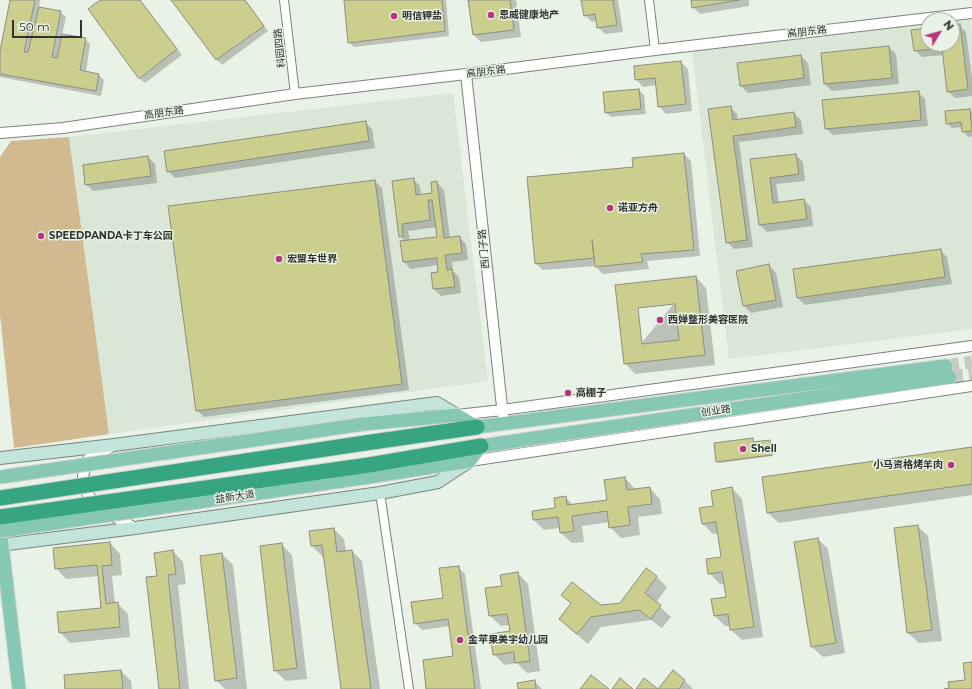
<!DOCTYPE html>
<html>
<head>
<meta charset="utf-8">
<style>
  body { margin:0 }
  #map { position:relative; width:972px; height:689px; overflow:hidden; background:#e9f2e7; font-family:Montserrat,sans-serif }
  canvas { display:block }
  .north { position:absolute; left:920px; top:12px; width:40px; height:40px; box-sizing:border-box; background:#e9f2e7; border:1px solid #9fa59d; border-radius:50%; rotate:53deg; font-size:11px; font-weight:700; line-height:16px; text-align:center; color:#2f322e }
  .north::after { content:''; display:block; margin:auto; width:14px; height:18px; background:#b93478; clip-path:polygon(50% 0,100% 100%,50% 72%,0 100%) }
  .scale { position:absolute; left:12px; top:20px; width:70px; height:18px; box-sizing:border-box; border:2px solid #2f322e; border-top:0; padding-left:5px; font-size:12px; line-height:14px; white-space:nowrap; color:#2f322e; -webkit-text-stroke:3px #e9f2e7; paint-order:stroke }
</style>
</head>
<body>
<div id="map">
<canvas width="972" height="689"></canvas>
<div class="north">N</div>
<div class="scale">50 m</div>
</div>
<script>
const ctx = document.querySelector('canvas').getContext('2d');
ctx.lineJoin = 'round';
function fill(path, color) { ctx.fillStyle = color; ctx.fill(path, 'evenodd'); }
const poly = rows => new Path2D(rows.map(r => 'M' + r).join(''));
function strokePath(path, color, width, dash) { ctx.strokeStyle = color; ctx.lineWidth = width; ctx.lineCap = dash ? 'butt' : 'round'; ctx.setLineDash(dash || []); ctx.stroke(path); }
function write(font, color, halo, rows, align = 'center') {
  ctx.font = font + ' Montserrat,"Noto Sans SC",sans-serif'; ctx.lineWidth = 3; ctx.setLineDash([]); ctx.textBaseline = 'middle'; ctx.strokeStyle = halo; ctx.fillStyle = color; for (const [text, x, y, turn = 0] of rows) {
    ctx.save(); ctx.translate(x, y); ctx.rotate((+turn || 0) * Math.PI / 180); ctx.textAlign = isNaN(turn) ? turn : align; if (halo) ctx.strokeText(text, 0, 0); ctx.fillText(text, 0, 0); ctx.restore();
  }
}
fill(poly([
  [970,18,972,31,972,329,729,359,692,51,928,23,928,44,952,44,952,20],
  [453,93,488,381,109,434,69,137]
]), '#dae7d7');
fill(poly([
  [69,137,109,434,14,448,0,315,0,157,11,141]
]), '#d1b990');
fill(poly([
  [11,0,40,0,39,8,60,12,66,17,62,35,85,39,90,44,86,72,99,75,104,80,101,96,0,77,0,56],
  [102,0,140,0,182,55,145,83,139,78],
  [173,0,245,0,268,31,222,65,217,60],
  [345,0,446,0,449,36,354,47,349,42],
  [469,0,516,0,521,37,481,42,474,35],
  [582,0,618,0,623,32,605,34,598,27,597,21,592,22,585,15],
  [692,0,749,0,749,6,700,14,693,7],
  [959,25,966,32,972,78,972,96,955,98,948,91,944,55,922,57,915,50,928,29,928,44,952,44,952,26],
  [889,47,896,54,899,84,832,91,825,84],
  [801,56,808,63,811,85,748,93,741,86],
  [681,62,688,69,692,111,666,114,659,106,657,85,643,87,636,79],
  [639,90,644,95,646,114,611,117,606,112],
  [918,92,925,99,928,126,833,135,826,128],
  [730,107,737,114,738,120,794,113,801,120,803,134,739,142,753,247,734,249,727,242],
  [970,110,972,112,972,136,968,137,963,131,962,127,952,128,947,123],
  [365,122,372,129,375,148,175,178,168,171],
  [684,154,691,161,700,256,647,261,649,269,603,274,596,267,596,266,543,270,536,263,634,168],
  [796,155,803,162,805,181,776,184,779,203,804,200,811,207,813,226,767,232,760,225,751,160],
  [148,157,155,164,157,183,93,191,86,184],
  [413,179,420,186,421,195,433,194,436,182,444,190,450,238,459,237,466,244,468,260,452,262,453,271,459,277,461,293,441,296,434,289,439,273,438,265,411,269,404,262,406,242,400,236,394,181],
  [437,227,438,238,410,241,408,231],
  [375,181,382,188,409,390,204,417,197,410],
  [940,250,947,257,952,284,805,305,798,298],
  [769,265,776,273,783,307,751,313,744,306],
  [696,277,706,288,715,365,635,374,625,363],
  [752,439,754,443,770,441,771,442,773,456,719,463,717,461],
  [972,448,972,495,779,523,768,513],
  [625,478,635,489,636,490,650,488,660,499,662,514,638,517,640,535,621,538,610,527,610,522,582,526,584,542,572,543,561,533,560,528,544,530,534,520,556,509,565,497,573,505,608,501],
  [732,488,742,499,763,637,742,640,731,630,731,626,725,626,715,616,727,597,725,583,720,584,709,573,722,557,718,534,713,534,703,524,714,507],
  [917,526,928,536,942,641,919,643,908,633,895,529],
  [334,529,344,539,346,551,352,551,362,561,380,689,342,689,324,556,323,557,312,546,310,532],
  [818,539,828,549,845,653,823,657,812,647],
  [110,543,120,554,122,575,112,576,115,604,118,604,128,614,130,637,70,643,60,632,102,609,99,576,66,579,56,568],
  [281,544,292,555,307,679,286,681,275,671],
  [173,551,183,562,186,584,178,585,189,689,160,689,158,577],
  [222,554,233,565,247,689,225,689,216,680],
  [458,567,465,574,481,689,427,689,454,657,450,626,422,630,415,623,444,599],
  [646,569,657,577,667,587,656,603,671,617,662,628,651,620,601,627,588,644,570,629,560,619,572,604,562,595,601,606,621,604],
  [518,573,528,584,540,671,527,673,517,663,504,665,494,654,511,632,510,625,501,626,490,616,503,586],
  [121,671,131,681,132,689,66,689],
  [673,672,685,681,693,689,659,689],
  [534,681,542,689,519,689]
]), '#0003');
const building = poly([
  [10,0,35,0,24,52,28,52,39,7,61,11,52,57,57,58,62,34,86,38,80,70,99,74,96,91,0,74,0,51,10,0],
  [100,0,140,0,177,49,139,79,88,9,100,0],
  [171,0,245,0,264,26,216,60,171,0],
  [344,0,442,0,445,31,348,43,344,0],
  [468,0,510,0,514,30,473,35,468,0],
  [581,0,613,0,617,25,597,28,595,14,584,16,581,0],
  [691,0,739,0,692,8,691,0],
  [960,24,968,89,947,92,942,48,914,51,911,30,928,28,928,44,952,44,952,25,960,24],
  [889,46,892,78,824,84,821,53,889,46],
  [801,55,804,78,740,86,737,63,801,55],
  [681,61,686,104,658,107,655,78,635,80,634,66,681,61],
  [639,89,641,109,605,113,603,92,639,89],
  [919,91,921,120,825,129,822,100,919,91],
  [731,106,733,120,794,112,796,127,733,136,747,240,726,243,708,109,731,106],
  [970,109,972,131,962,132,961,122,946,124,945,111,970,109],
  [366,121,369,141,167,172,164,151,366,121],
  [684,153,694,250,641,254,643,262,595,267,592,239,594,258,535,264,527,177,633,167,632,158,684,153],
  [796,154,799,174,770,178,773,203,804,199,807,219,759,225,750,159,796,154],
  [148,156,151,176,85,185,83,165,148,156],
  [414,178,416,195,432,193,431,182,437,181,444,238,460,236,462,253,445,255,447,270,452,269,455,287,433,289,431,273,438,272,437,258,403,262,400,241,437,237,432,200,428,200,430,220,402,224,403,236,399,237,392,181,414,178],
  [375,180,402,384,196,411,168,206,375,180],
  [941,249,945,277,797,298,793,269,941,249],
  [769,264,776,300,743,306,736,271,769,264],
  [696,276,705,355,624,364,615,285,696,276],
  [675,304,679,340,642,344,638,308,675,304],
  [753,438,753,442,770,440,772,455,716,462,714,443,753,438],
  [972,447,972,484,767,513,762,477,972,447],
  [625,477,627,490,650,487,652,504,628,507,630,525,609,528,607,511,572,516,574,531,560,533,558,517,533,520,532,511,555,508,554,498,566,496,567,505,607,500,604,480,625,477],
  [732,487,754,627,730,630,728,614,714,616,711,599,726,597,722,572,708,574,706,559,721,557,716,522,702,524,699,508,713,506,711,491,732,487],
  [918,525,932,630,907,633,894,528,918,525],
  [334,528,337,552,352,550,371,689,341,689,322,545,311,546,309,531,334,528],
  [818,538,836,643,811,647,794,542,818,538],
  [110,542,112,565,102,566,106,604,118,602,120,627,59,633,57,612,101,608,97,565,55,569,53,548,110,542],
  [282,543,297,668,274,671,260,546,282,543],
  [173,550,176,574,168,575,180,689,159,689,146,577,157,576,154,553,173,550],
  [222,553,237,678,215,681,200,556,222,553],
  [459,566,475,689,426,689,423,660,453,656,448,619,414,624,411,602,443,598,439,568,459,566],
  [646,568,657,576,645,593,661,605,651,619,639,610,591,617,577,634,559,619,571,603,561,595,572,582,601,605,620,603,646,568],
  [518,572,530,661,515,663,514,652,493,655,490,634,510,631,507,614,489,616,485,588,502,586,500,575,518,572],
  [972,662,972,689,944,689,949,688,948,682,965,680,963,663,972,662],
  [121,670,123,689,65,689,64,675,121,670],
  [673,670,685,680,679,689,636,689,644,678,658,689,673,670],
  [591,675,609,689,580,689,591,675],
  [620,678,633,689,612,689,620,678],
  [535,680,536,689,518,689,517,683,535,680]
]);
fill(building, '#cbce8d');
strokePath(building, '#8d8e82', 1);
strokePath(poly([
  [946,366,972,362],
  [950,377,972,374]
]), '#c4ccc2', 13, [13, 6]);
const minor = poly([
  [284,0,295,94],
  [649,0,655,50],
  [380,493,409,689]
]);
const tertiary = poly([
  [466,74,503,416],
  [0,133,63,128,295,94,466,74,655,50,972,13],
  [457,415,502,410,972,346],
  [111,447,88,459,83,476,87,493,98,508,135,528],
  [470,461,972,386]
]);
const secondary = poly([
  [0,458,114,445,437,403,457,415],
  [0,545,135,528,380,493,438,482,470,461]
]);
const primary = poly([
  [364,424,457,415,477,427,946,366],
  [369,477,470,461,481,446,950,377],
  [0,528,19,689]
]);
const motorway = poly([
  [365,443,477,427],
  [369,465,481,446]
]);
strokePath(minor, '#7b8379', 10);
strokePath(tertiary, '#7b8379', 12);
strokePath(secondary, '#7b8379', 14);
strokePath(primary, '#d1d2d1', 15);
strokePath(motorway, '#d1d2d1', 17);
strokePath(minor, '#fff', 8);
strokePath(tertiary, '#fff', 10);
strokePath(secondary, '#c3e4da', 12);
strokePath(primary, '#87c8b4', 13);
strokePath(motorway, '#37a482', 15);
const primaryBridge = poly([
  [0,477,364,424],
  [0,531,369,477]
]);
const motorwayBridge = poly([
  [0,498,365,443],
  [0,517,369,465]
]);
strokePath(primaryBridge, '#d1d2d1', 15, []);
strokePath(motorwayBridge, '#d1d2d1', 17, []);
strokePath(primaryBridge, '#87c8b4', 13);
strokePath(motorwayBridge, '#37a482', 15);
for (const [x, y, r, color] of [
  [491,15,4,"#b93478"],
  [394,16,4,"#b93478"],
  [610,208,4,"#b93478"],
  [41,236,4,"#b93478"],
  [279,259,4,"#b93478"],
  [660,320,4,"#b93478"],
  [568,393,4,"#b93478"],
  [743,449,4,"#b93478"],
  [951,465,4,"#b93478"],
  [460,640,4,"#b93478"]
]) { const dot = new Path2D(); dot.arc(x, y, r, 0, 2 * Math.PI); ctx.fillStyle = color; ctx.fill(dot); strokePath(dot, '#e9f2e7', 1.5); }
write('bold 10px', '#2f322e', '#e9f2e7', [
  ["恩威健康地产",499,15],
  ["明信钾盐",402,16],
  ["诺亚方舟",618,208],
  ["SPEEDPANDA卡丁车公园",49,236],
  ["宏盟车世界",287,259],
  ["西婵整形美容医院",668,320],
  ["高棚子",576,393],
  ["Shell",751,449],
  ["小马资格烤羊肉",943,465,"right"],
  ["金苹果美宇幼儿园",468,640]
], 'left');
write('10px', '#2f322e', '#e9f2e7', [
  ["高朋东路",807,32,-7],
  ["科园四路",280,48,-96],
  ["高朋东路",486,72,-7],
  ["高朋东路",164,113,-8],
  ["西门子路",484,249,-96],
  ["创业路",716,411,-8],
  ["益新大道",235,497,-8]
]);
</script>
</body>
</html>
